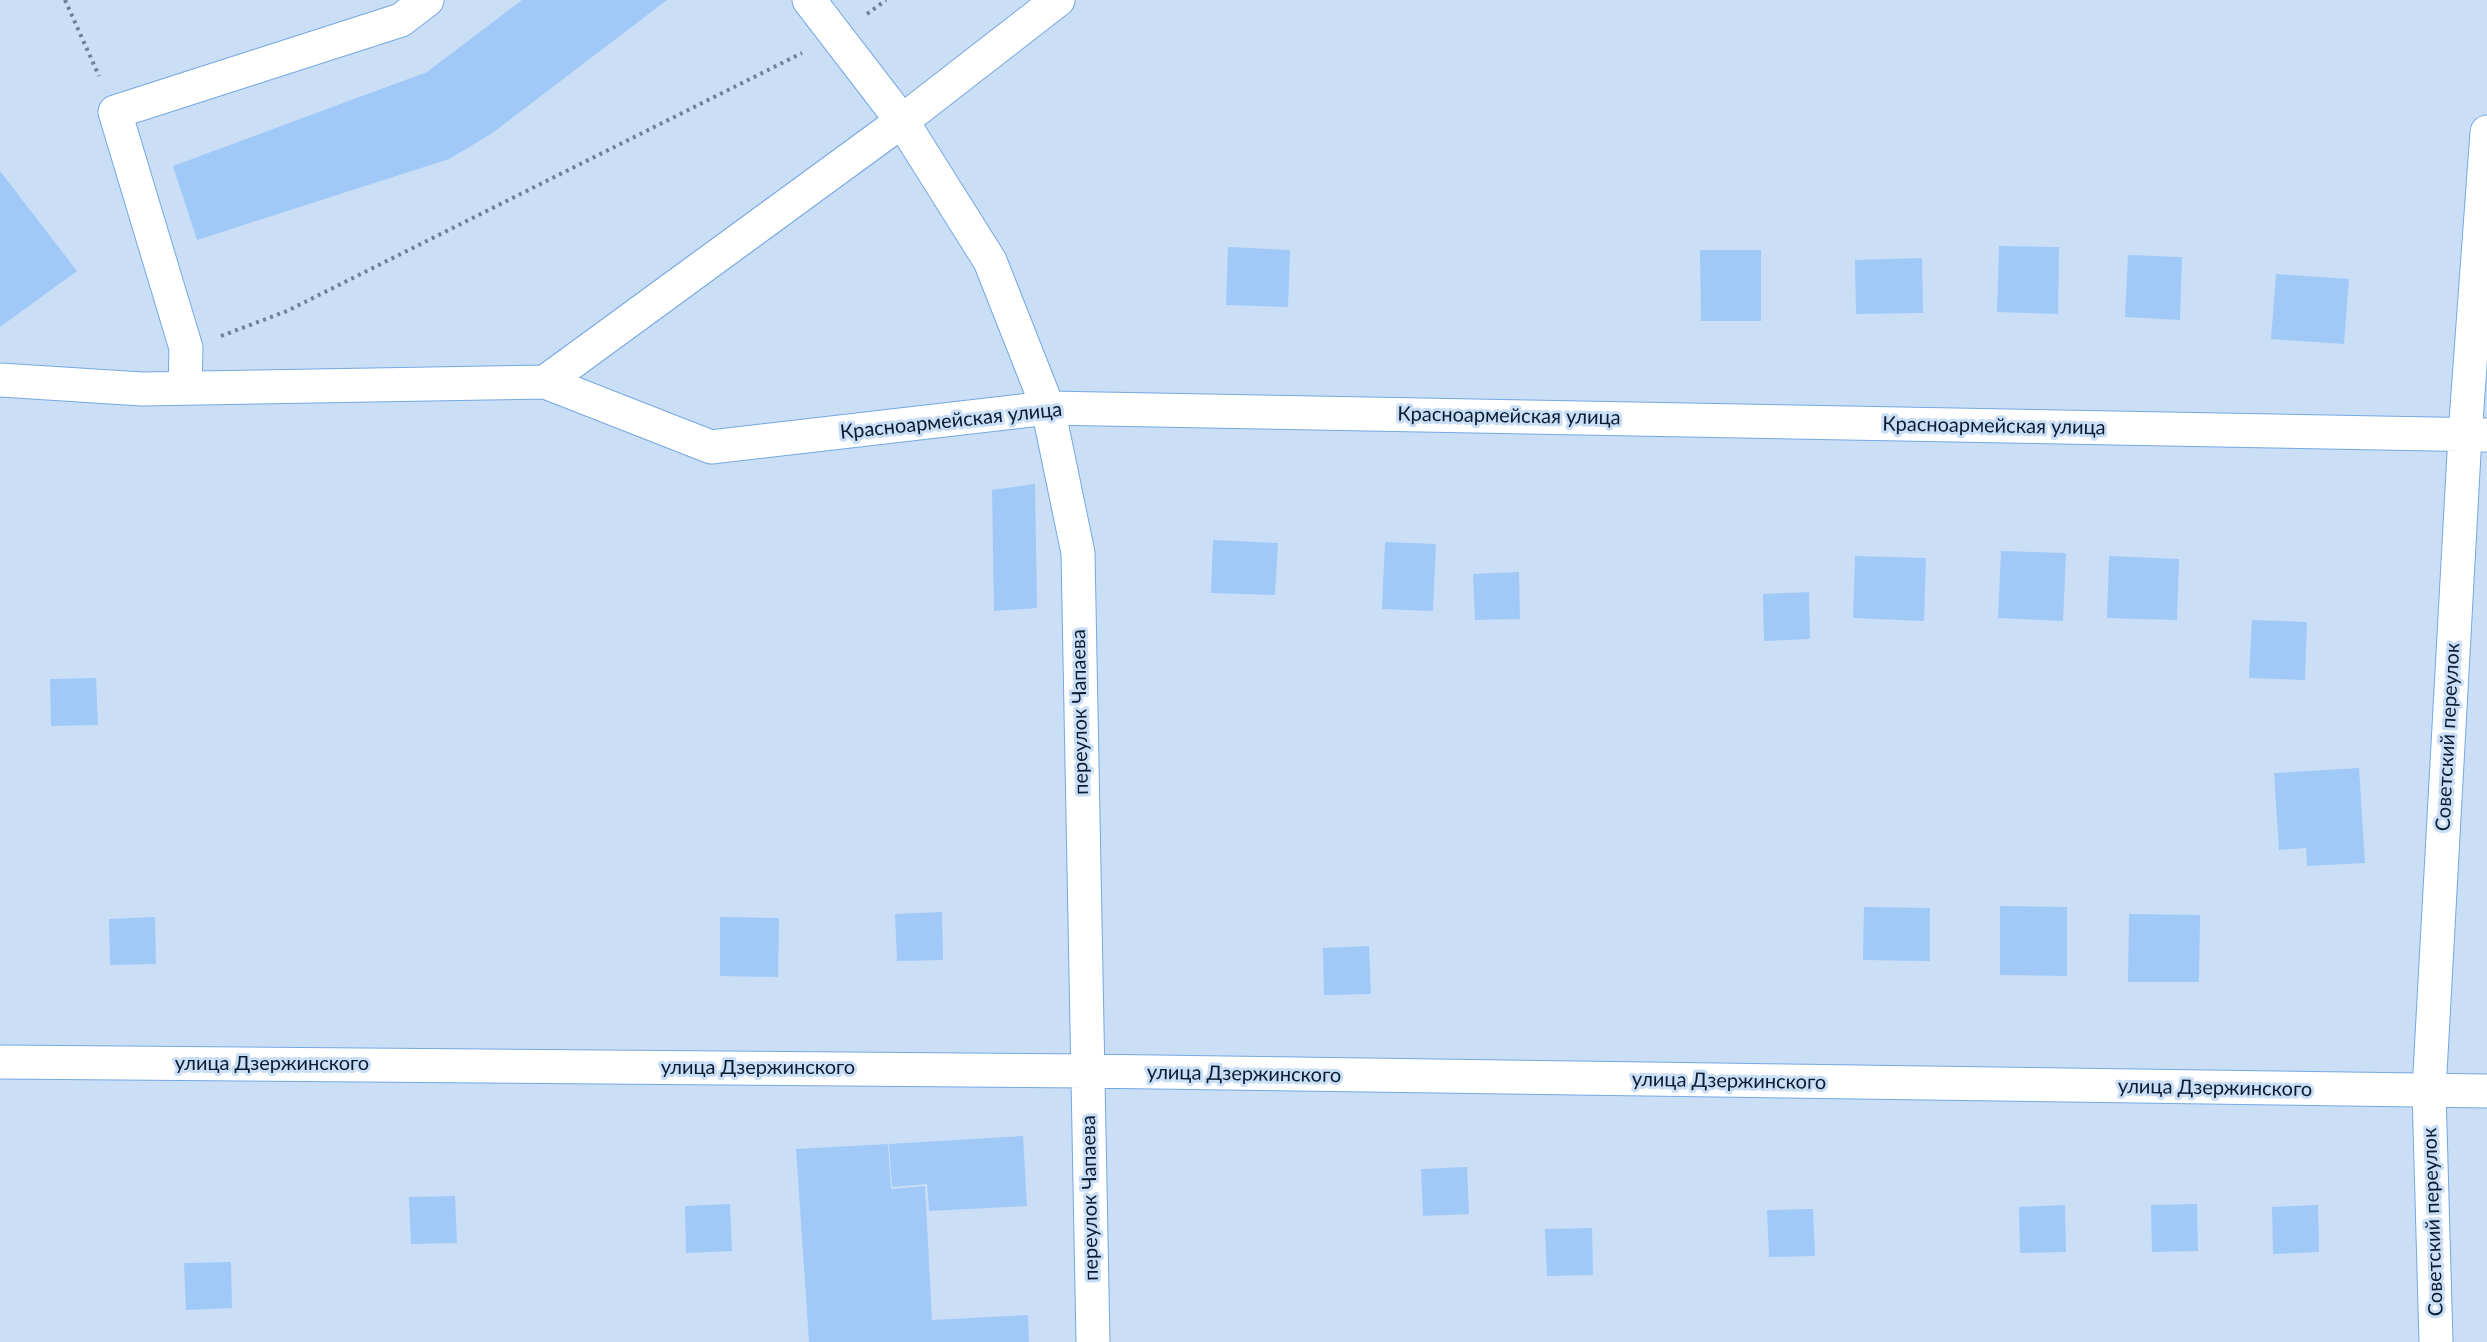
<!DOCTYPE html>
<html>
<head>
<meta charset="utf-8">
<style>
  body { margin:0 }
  canvas { display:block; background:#cadef6 }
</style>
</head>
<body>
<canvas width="2487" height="1342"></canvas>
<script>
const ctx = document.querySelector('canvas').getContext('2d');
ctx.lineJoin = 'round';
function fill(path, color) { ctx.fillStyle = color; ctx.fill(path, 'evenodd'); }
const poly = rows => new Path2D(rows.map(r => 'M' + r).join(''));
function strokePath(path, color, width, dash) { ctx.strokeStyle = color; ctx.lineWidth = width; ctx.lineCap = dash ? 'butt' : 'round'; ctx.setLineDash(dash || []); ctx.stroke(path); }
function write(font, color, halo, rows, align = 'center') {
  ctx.font = font + ' Lato,sans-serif'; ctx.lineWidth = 6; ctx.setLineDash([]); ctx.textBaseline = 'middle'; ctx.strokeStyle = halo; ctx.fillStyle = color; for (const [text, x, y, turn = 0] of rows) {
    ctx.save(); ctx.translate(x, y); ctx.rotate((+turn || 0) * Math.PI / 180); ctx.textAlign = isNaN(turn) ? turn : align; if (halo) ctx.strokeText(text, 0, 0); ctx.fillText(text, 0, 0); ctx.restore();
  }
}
fill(poly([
  [522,0,667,0,491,134,449,159,197,240,173,166,427,72],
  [0,171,77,271,0,327],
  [1999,246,2059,247,2058,314,1997,312],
  [1228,247,1290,250,1288,307,1226,305],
  [1700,250,1761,250,1761,321,1701,321],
  [2128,255,2182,257,2180,320,2125,317],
  [1922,258,1923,313,1856,314,1855,260],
  [2276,274,2349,279,2344,344,2271,339],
  [1035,484,1037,608,994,611,992,490],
  [1213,540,1278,543,1275,595,1211,593],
  [1385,542,1436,544,1433,611,1382,609],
  [2001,551,2066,553,2063,621,1998,618],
  [1855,556,1926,558,1924,621,1853,618],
  [2109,556,2179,559,2177,620,2107,618],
  [1519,572,1520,619,1475,620,1473,574],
  [1809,592,1810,639,1764,641,1763,594],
  [2252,620,2307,622,2305,680,2249,678],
  [96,678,98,725,51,726,50,679],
  [2359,768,2365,863,2307,866,2306,848,2279,850,2274,773],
  [2000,906,2067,907,2067,976,2000,975],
  [1864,907,1930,908,1930,961,1863,960],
  [942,912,943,960,897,961,895,914],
  [2129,914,2200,915,2199,982,2128,982],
  [155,917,156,964,110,965,109,919],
  [720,917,779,918,778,977,720,976],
  [1369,946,1371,994,1324,995,1323,948],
  [1023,1136,1027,1206,929,1211,927,1184,892,1187,889,1144],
  [888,1144,891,1189,925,1186,932,1320,1028,1315,1029,1342,809,1342,796,1149],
  [1467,1167,1469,1214,1423,1216,1421,1169],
  [455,1196,457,1243,411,1244,409,1197],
  [730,1204,732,1251,686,1253,685,1206],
  [2197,1204,2198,1251,2152,1252,2151,1205],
  [2065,1205,2066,1252,2020,1253,2019,1207],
  [2318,1205,2319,1252,2273,1254,2272,1207],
  [1813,1209,1815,1256,1769,1257,1767,1210],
  [1592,1228,1593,1275,1547,1276,1545,1229],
  [231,1262,232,1308,186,1310,184,1263]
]), '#a0c9f8');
const minor = poly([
  [809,0,902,121,990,261,1048,408,1078,553,1093,1342],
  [0,380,142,389,545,382,902,121,1058,0],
  [545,382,711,447,1048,408,2487,435],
  [185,388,186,348,115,112,401,20,427,0],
  [0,1062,1086,1071,2487,1091],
  [2436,1342,2429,1091,2465,435,2487,132]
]);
strokePath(minor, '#75a8e1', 35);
strokePath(poly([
  [65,0,99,76],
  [867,14,886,0],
  [221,336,287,311,802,53]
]), '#6d8198', 4, [3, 4.5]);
strokePath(minor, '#fff', 33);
write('20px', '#081d32', '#cadef6', [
  ["Красноармейская улица",1509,416,1],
  ["Красноармейская улица",951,421,-6],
  ["Красноармейская улица",1994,426,1],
  ["переулок Чапаева",1080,712,-91],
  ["Советский переулок",2448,737,-87],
  ["улица Дзержинского",272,1064],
  ["улица Дзержинского",758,1068],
  ["улица Дзержинского",1244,1074,1],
  ["улица Дзержинского",1729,1081,1],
  ["улица Дзержинского",2215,1088,1],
  ["переулок Чапаева",1090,1198,-91],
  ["Советский переулок",2433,1222,-92]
]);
</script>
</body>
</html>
